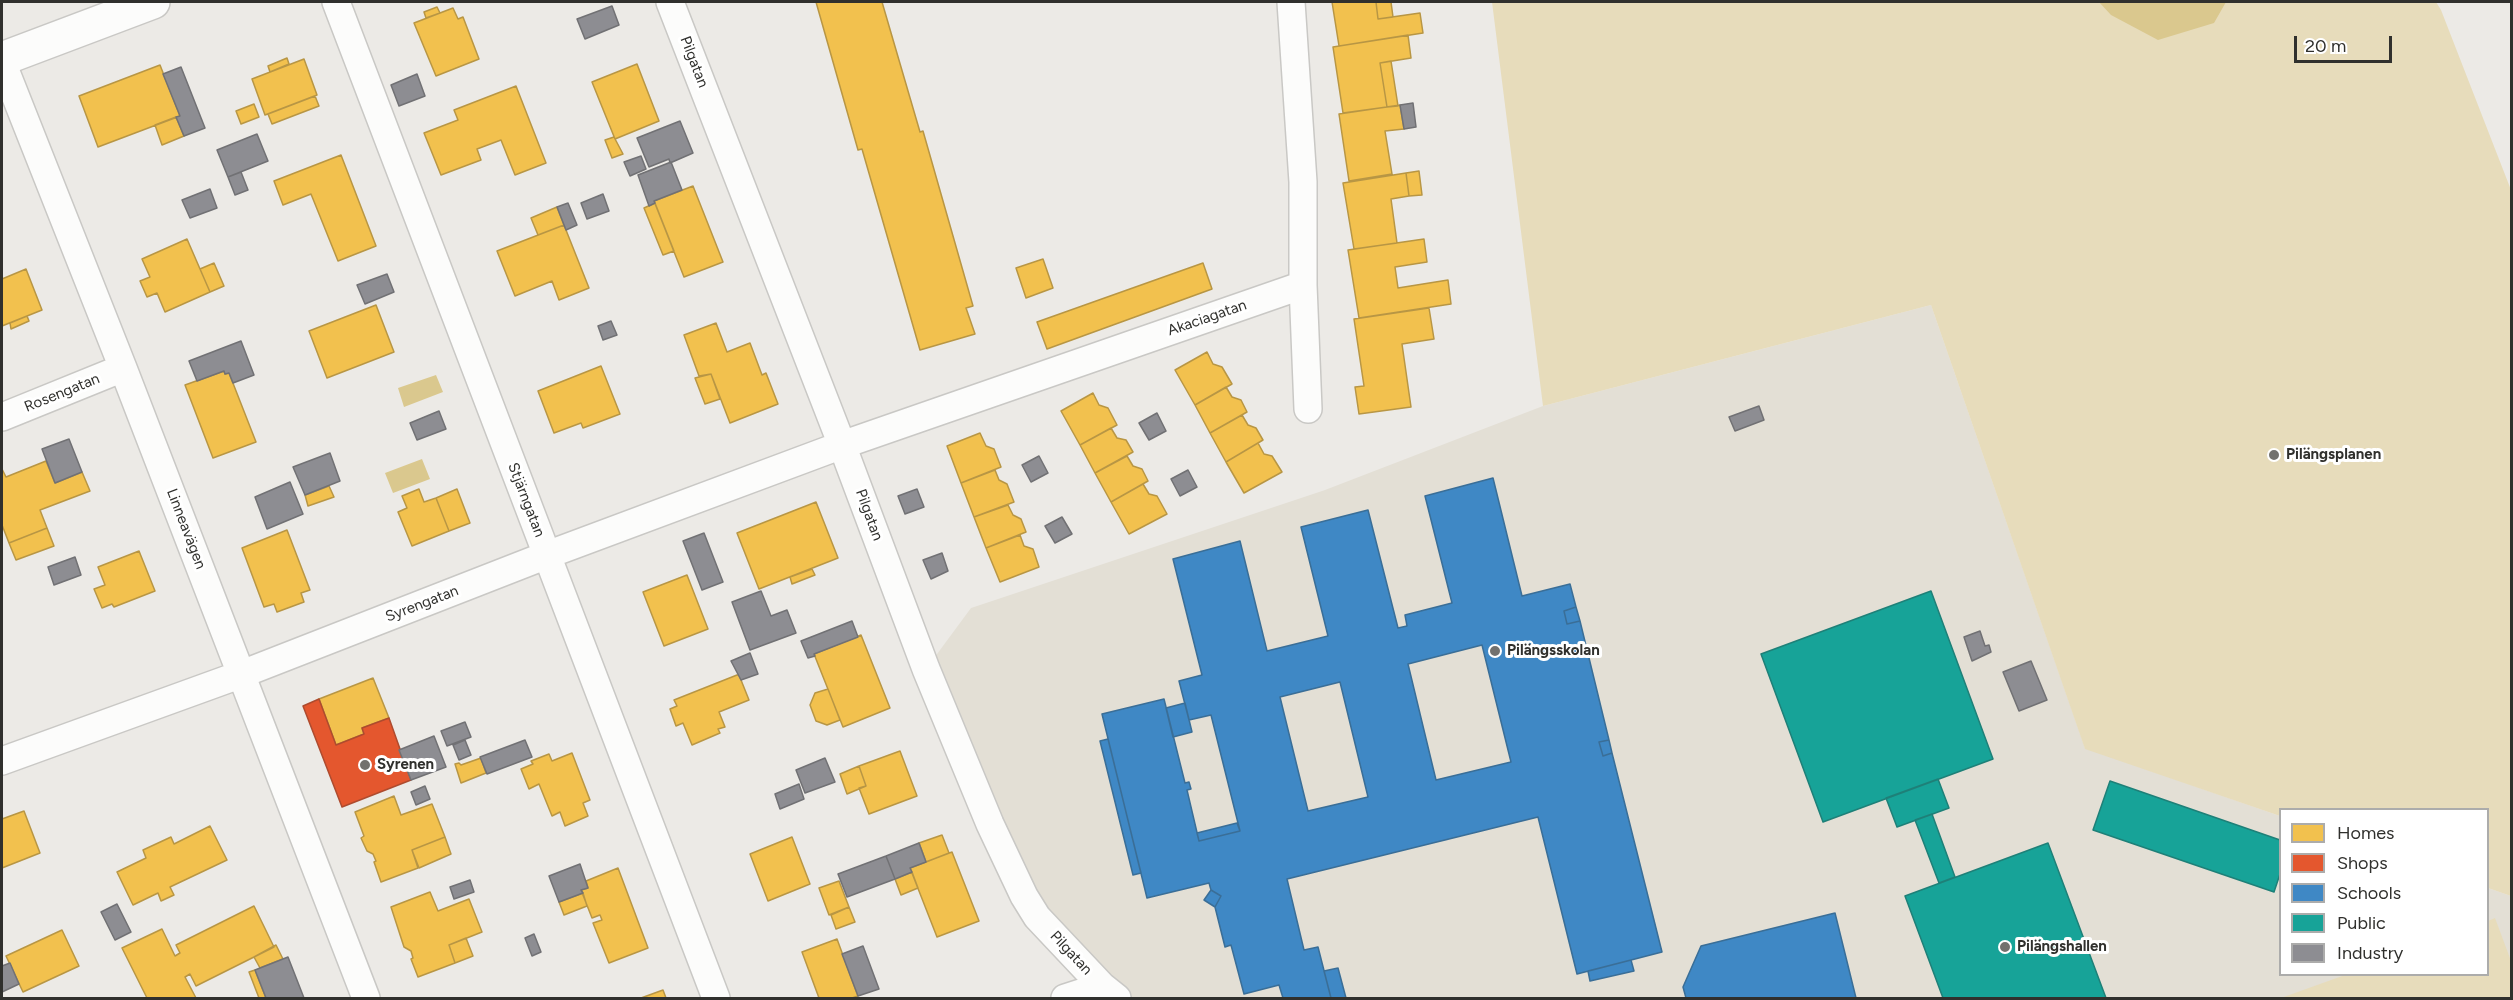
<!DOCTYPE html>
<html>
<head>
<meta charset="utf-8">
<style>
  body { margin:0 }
  #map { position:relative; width:2513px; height:1000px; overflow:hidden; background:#eceae6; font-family:Figtree,sans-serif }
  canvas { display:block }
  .frame { position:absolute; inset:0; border:3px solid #30302d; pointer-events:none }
  .legend { position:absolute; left:2279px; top:808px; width:210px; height:168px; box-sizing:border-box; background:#fff; border:2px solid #acacab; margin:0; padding:8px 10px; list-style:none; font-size:18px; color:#30302d }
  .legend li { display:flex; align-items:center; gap:12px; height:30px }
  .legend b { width:30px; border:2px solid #acacab }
  .scale { position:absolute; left:2294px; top:36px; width:98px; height:27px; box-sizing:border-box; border:3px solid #30302d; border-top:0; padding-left:8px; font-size:18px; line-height:21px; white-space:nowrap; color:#30302d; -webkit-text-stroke:4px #fff; paint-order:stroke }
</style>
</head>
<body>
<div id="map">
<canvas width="2513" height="1000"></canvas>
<div class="frame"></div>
<ul class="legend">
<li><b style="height:16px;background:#f2c14e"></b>Homes</li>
<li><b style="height:16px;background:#e4572e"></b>Shops</li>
<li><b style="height:16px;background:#3f88c5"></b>Schools</li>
<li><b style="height:16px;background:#17a398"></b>Public</li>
<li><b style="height:16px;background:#8d8d92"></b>Industry</li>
</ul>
<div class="scale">20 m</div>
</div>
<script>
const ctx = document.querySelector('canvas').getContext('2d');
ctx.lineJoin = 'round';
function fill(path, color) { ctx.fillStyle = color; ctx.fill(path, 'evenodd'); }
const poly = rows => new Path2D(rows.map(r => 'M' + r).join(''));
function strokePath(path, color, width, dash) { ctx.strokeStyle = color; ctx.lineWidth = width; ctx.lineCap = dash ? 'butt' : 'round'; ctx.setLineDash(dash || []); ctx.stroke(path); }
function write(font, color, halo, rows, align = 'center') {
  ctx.font = font + ' Figtree,sans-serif'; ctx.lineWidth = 6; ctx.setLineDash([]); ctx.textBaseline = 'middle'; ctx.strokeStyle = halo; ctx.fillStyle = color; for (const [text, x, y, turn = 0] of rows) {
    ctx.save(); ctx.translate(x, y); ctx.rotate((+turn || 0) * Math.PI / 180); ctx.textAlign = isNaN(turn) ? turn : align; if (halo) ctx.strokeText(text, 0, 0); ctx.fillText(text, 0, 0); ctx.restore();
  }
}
fill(poly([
  [1931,305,2085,748,2280,816,2280,974,2488,974,2488,888,2511,896,2511,998,1117,998,1037,917,926,669,971,608,1325,490,1543,406]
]), '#e3dfd5');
fill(poly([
  [1492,2,2436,2,2441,10,2511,190,2511,896,2488,888,2488,810,2280,810,2280,816,2085,749,1931,305,1543,406],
  [2495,918,2511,961,2511,998,2281,998,2345,975,2488,974,2488,921]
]), '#e7dcbb');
fill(poly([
  [2099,2,2226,2,2214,23,2158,40,2111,15],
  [436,375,443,392,404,407,398,388],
  [422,459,430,479,393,493,385,473]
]), '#dac88e');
const homes = poly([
  [816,2,882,2,920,132,923,131,973,306,966,308,975,334,920,350,862,149,858,150,816,2],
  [1332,2,1376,2,1378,19,1420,13,1423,33,1339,46,1332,2],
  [1376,2,1391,2,1393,17,1378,19,1376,2],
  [437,7,440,13,426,18,424,12,437,7],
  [453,8,458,19,463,17,479,59,436,76,414,23,453,8],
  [1408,35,1411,58,1380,63,1387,107,1343,113,1333,47,1408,35],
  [287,58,289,64,270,72,268,66,287,58],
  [304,59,317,95,265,115,252,79,304,59],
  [1391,61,1398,106,1387,107,1380,63,1391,61],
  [637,64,659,121,615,139,592,82,637,64],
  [160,65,180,116,98,147,79,96,160,65],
  [516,86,546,163,515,175,501,140,477,149,481,160,441,175,424,133,458,120,454,110,516,86],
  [315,96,319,106,272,124,268,114,315,96],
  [254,104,259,117,241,124,236,111,254,104],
  [1400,105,1404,129,1385,131,1392,174,1349,181,1339,114,1400,105],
  [176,117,184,136,162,145,155,125,176,117],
  [614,137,623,154,612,158,605,140,614,137],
  [341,155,376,246,338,261,311,194,283,205,274,181,341,155],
  [1419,171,1422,195,1409,196,1406,173,1419,171],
  [1406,173,1409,196,1391,199,1397,243,1354,249,1343,183,1406,173],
  [693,186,723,262,684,277,654,201,693,186],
  [655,203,674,251,663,255,644,208,655,203],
  [557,207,564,225,538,235,531,218,557,207],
  [564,225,589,288,559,300,552,281,515,296,497,251,564,225],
  [187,239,210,292,165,312,157,293,147,297,140,281,150,277,142,259,187,239],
  [1424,239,1427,262,1395,267,1398,288,1448,280,1451,304,1359,318,1348,250,1424,239],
  [1043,259,1053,288,1026,298,1016,268,1043,259],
  [214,263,224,286,210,292,200,269,214,263],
  [1203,263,1212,289,1047,349,1037,322,1203,263],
  [26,269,42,310,2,326,2,279,26,269],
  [376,305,394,352,327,378,309,331,376,305],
  [1429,308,1434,339,1402,344,1411,407,1359,414,1355,387,1364,386,1354,319,1429,308],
  [27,316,29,321,11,329,10,323,27,316],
  [716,323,727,352,750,343,762,375,766,373,778,404,730,423,711,374,699,376,684,335,716,323],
  [1207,352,1213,364,1222,367,1232,384,1195,405,1175,370,1207,352],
  [601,366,620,414,583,428,581,423,554,433,538,391,601,366],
  [224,371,225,374,229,373,256,442,213,458,185,385,224,371],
  [711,374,720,399,705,404,695,378,711,374],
  [1226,387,1232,397,1241,400,1247,412,1210,433,1195,405,1226,387],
  [1093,393,1099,405,1108,408,1117,425,1080,445,1061,411,1093,393],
  [1242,415,1248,425,1256,428,1263,440,1226,462,1210,433,1242,415],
  [1111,428,1117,438,1126,440,1133,452,1095,473,1080,445,1111,428],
  [980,433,986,446,994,449,1001,467,961,483,947,446,980,433],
  [1258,443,1264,454,1272,456,1282,472,1244,493,1226,462,1258,443],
  [1127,456,1133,466,1142,469,1148,481,1111,502,1095,473,1127,456],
  [46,461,55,483,82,472,90,491,40,510,47,528,9,543,2,525,2,469,6,477,46,461],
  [995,470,999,480,1007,484,1014,502,974,517,961,483,995,470],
  [1143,484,1149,494,1157,496,1167,514,1129,534,1111,502,1143,484],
  [329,486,334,497,308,506,305,495,329,486],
  [419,489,424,502,436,498,449,531,412,546,398,512,407,508,402,496,419,489],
  [457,489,470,523,449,531,436,498,457,489],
  [816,502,838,558,759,589,737,533,816,502],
  [1008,505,1013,515,1021,519,1026,532,986,548,974,517,1008,505],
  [47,528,54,546,16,560,9,543,47,528],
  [287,530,310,590,301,593,304,602,277,612,274,604,264,607,242,548,287,530],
  [1020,535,1024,546,1033,549,1039,567,1000,582,986,548,1020,535],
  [139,551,155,591,114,607,112,604,102,608,94,589,105,585,98,567,139,551],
  [812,569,815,575,792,584,790,577,812,569],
  [687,575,708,629,664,646,643,592,687,575],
  [861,635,890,708,843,727,814,654,861,635],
  [737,675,739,675,749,700,719,712,725,727,718,729,720,733,692,745,683,723,676,726,670,709,677,706,674,700,737,675],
  [373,678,389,718,362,728,364,734,336,745,319,699,373,678],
  [828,689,840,720,827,725,816,721,810,705,815,693,828,689],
  [900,751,917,796,869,814,859,788,866,786,859,766,900,751],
  [572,753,590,800,583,803,588,816,565,826,560,812,552,816,539,784,529,789,521,769,533,764,531,761,549,754,552,761,572,753],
  [481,758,486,773,461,783,455,764,459,763,461,765,481,758],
  [859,766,866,786,847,794,840,774,859,766],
  [394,796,401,815,432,804,445,837,412,850,418,868,381,882,374,862,376,861,373,854,367,851,361,838,364,836,355,812,394,796],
  [24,811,40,853,2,868,2,819,24,811],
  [210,826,227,860,170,887,174,895,161,901,158,893,133,905,117,872,146,858,143,850,171,837,174,844,210,826],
  [942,835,949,853,926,862,919,843,942,835],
  [445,837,451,854,419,868,412,850,445,837],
  [792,837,810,884,768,901,750,854,792,837],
  [952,852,979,921,937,937,910,868,952,852],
  [618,868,648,948,609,963,593,923,602,920,600,915,592,918,581,890,588,888,586,881,618,868],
  [912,872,918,888,901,895,895,879,912,872],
  [839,881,849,907,829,915,819,888,839,881],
  [430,892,438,911,469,899,482,932,449,945,455,963,418,977,411,959,413,958,411,951,404,947,391,907,430,892],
  [583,893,587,906,564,915,559,902,583,893],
  [254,906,274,947,196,986,190,974,185,977,196,998,147,998,122,948,162,929,175,956,180,953,176,945,254,906],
  [849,907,855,922,836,929,831,915,849,907],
  [62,930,79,966,23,992,6,956,62,930],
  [466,938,473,956,455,963,449,945,466,938],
  [837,939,858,996,852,998,819,998,802,952,837,939],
  [276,945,283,959,260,968,254,957,276,945],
  [255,970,266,998,259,998,249,972,255,970],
  [663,990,666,998,641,998,663,990]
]);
fill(homes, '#f2c14e');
strokePath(homes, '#b89644', 1.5);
const shops = poly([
  [319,699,336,745,364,734,362,728,389,718,411,780,342,807,303,706,319,699]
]);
fill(shops, '#e4572e');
strokePath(shops, '#ae4b2e', 1.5);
const schools = poly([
  [1493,478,1522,596,1570,584,1576,607,1564,611,1567,624,1580,621,1609,740,1599,742,1603,756,1612,753,1662,952,1577,974,1538,817,1287,879,1304,950,1318,947,1331,998,1283,998,1279,985,1244,994,1231,945,1225,947,1215,907,1221,896,1211,890,1209,883,1147,898,1102,714,1164,699,1185,783,1189,782,1191,789,1187,790,1199,841,1240,831,1211,715,1189,720,1179,681,1202,675,1173,559,1240,541,1267,651,1328,636,1301,527,1368,510,1398,628,1407,626,1405,615,1452,603,1425,496,1493,478],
  [1482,645,1511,762,1436,780,1408,664,1482,645],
  [1340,682,1368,797,1308,811,1280,697,1340,682],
  [1576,607,1580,621,1567,624,1564,611,1576,607],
  [1185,703,1192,732,1173,737,1166,708,1185,703],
  [1108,739,1141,873,1133,875,1100,741,1108,739],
  [1609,740,1612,753,1603,756,1599,742,1609,740],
  [1237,823,1240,831,1199,841,1197,833,1237,823],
  [1211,890,1221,896,1215,907,1204,900,1211,890],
  [1835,913,1856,998,1686,998,1683,987,1701,946,1835,913],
  [1631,960,1634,971,1590,981,1588,971,1631,960],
  [1338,968,1346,998,1331,998,1324,971,1338,968]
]);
fill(schools, '#3f88c5');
strokePath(schools, '#3a6e97', 1.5);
const public = poly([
  [1931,591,1993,759,1823,822,1761,654,1931,591],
  [1938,779,1949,808,1897,827,1886,798,1938,779],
  [2110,781,2280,840,2280,874,2274,892,2093,830,2110,781],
  [1932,814,1955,877,1939,883,1915,820,1932,814],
  [2048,843,2106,998,1943,998,1905,896,2048,843]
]);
fill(public, '#17a398');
strokePath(public, '#1e8078', 1.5);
const industry = poly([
  [612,6,619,25,585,39,577,19,612,6],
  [181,67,205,128,184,136,176,117,180,116,163,74,181,67],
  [417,74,425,96,399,106,391,85,417,74],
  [1413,103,1416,127,1404,129,1400,105,1413,103],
  [680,121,693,153,670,163,669,159,649,167,637,138,680,121],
  [257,134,268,161,228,177,217,150,257,134],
  [641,156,646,169,630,176,624,162,641,156],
  [671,162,682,190,654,201,655,203,649,206,638,175,671,162],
  [241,172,248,190,235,195,228,177,241,172],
  [210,189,217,208,190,218,182,200,210,189],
  [603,194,609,211,587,219,581,203,603,194],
  [568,203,577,225,566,230,557,207,568,203],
  [387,274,394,292,365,304,357,285,387,274],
  [611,321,617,335,603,340,598,326,611,321],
  [241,341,254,375,233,383,229,373,225,374,224,371,197,381,189,361,241,341],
  [1759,406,1764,420,1735,431,1729,417,1759,406],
  [439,411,446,429,417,440,410,423,439,411],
  [1157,413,1166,431,1149,440,1139,423,1157,413],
  [69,439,82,472,55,483,42,449,69,439],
  [330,453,340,481,305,495,293,467,330,453],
  [1039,456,1048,473,1031,482,1022,465,1039,456],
  [1188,470,1197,487,1180,496,1171,479,1188,470],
  [290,482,303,514,267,529,255,497,290,482],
  [917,489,924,507,905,514,898,496,917,489],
  [1062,517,1072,534,1055,543,1045,526,1062,517],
  [704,533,723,582,702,590,683,541,704,533],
  [942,553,948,571,931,579,923,560,942,553],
  [75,557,81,575,54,585,48,567,75,557],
  [761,591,771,616,787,610,796,633,750,650,732,602,761,591],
  [852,621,858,637,814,654,815,656,808,658,801,641,852,621],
  [1980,631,1985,646,1989,645,1991,652,1972,661,1964,637,1980,631],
  [750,653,758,674,741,680,731,661,750,653],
  [2031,661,2047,700,2019,711,2003,672,2031,661],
  [465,722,471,737,447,746,441,731,465,722],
  [434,736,446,767,411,780,399,750,434,736],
  [465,740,471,755,459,760,453,745,465,740],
  [525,740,532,757,487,774,480,757,525,740],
  [825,758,835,782,805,793,796,770,825,758],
  [799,784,804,799,780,809,775,794,799,784],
  [425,786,430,799,416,805,411,792,425,786],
  [919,843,926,862,910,868,912,872,895,879,886,856,919,843],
  [886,856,895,879,847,897,838,874,886,856],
  [580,864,588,888,581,890,583,893,559,902,549,876,580,864],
  [470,880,474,892,454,899,450,887,470,880],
  [117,904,131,932,115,940,101,912,117,904],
  [534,934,541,952,532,956,525,938,534,934],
  [863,946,879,989,858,996,842,954,863,946],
  [288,957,304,998,266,998,255,970,288,957],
  [10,963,19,984,2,992,2,966,10,963]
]);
fill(industry, '#8d8d92');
strokePath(industry, '#717174', 1.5);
const minor = poly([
  [336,2,716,998],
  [670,2,842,445,926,669,990,824,1024,896,1037,917,1102,986,1117,998],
  [2,62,123,368,366,998],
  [1303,285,1308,409],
  [2,417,123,368],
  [2,761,242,674,547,555,842,445,1303,285,1303,182,1291,2],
  [1065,998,1102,986]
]);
const tertiary = poly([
  [2,59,153,2]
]);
strokePath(minor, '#c9c8c5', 30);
strokePath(tertiary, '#c9c8c5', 36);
strokePath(minor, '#fcfcfb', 27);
strokePath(tertiary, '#fcfcfb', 33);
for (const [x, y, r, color] of [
  [2274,455,6,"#72716e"],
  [1495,651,6,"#72716e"],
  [365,765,6,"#72716e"],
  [2005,947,6,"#72716e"]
]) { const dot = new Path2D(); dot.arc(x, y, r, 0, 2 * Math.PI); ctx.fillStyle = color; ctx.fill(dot); strokePath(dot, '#fff', 2); }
write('15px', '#30302d', '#fff', [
  ["Pilgatan",694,62,69],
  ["Akaciagatan",1207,318,-19],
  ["Rosengatan",62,393,-22],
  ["Stjärngatan",526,500,69],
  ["Pilgatan",869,515,70],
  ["Linneavägen",186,529,69],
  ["Syrengatan",422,604,-21],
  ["Pilgatan",1071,953,47]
]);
write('bold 15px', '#30302d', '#fff', [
  ["Pilängsplanen",2286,455],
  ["Pilängsskolan",1507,651],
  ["Syrenen",377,765],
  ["Pilängshallen",2017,947]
], 'left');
</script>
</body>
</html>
